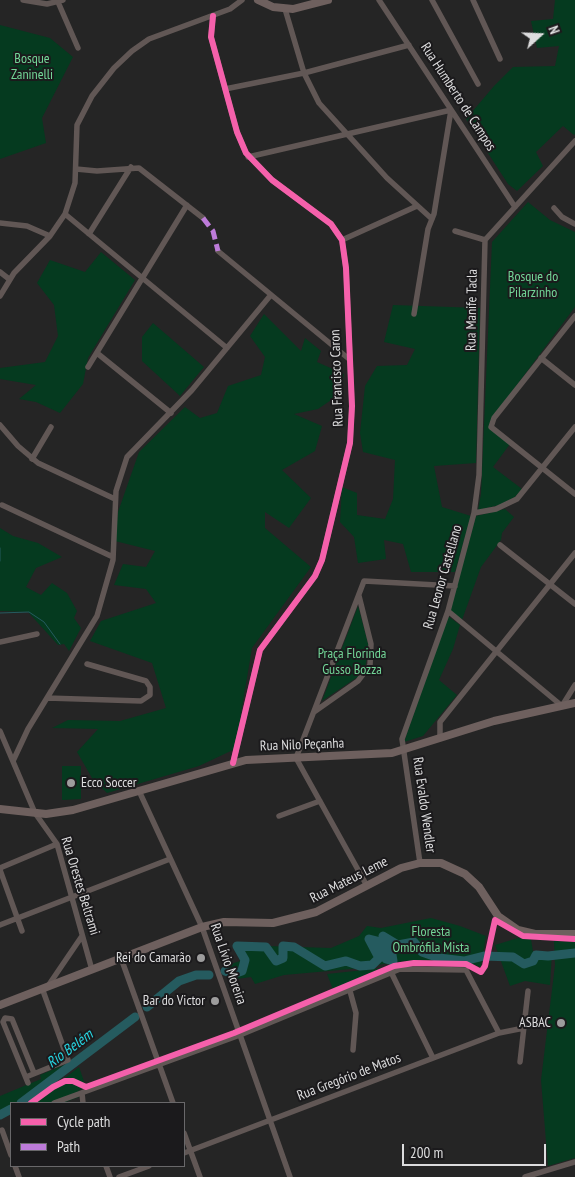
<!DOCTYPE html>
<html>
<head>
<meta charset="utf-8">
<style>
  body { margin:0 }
  #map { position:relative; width:575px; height:1177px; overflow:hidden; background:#252525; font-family:"PT Sans Narrow",sans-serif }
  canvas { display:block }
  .legend { position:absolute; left:10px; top:1102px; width:175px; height:65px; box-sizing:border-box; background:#1b1a1c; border:1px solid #69686a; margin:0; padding:6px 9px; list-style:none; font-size:15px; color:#ddddde }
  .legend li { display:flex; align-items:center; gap:10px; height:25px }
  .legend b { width:25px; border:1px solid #69686a }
  .north { position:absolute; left:515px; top:10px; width:50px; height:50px; -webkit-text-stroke:4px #1b1a1c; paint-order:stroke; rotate:70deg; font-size:14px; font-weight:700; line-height:20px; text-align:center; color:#ddddde }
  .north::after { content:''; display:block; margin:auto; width:18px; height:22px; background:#ddddde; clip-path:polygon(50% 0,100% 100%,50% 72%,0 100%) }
  .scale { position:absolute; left:402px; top:1144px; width:144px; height:22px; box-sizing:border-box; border:2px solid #ddddde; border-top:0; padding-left:6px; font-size:15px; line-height:18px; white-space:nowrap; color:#ddddde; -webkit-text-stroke:4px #1b1a1c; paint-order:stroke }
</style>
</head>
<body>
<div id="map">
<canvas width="575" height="1177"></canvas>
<ul class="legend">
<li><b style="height:6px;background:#f560ab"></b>Cycle path</li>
<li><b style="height:6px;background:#bd7bd9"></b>Path</li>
</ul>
<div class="north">N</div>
<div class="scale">200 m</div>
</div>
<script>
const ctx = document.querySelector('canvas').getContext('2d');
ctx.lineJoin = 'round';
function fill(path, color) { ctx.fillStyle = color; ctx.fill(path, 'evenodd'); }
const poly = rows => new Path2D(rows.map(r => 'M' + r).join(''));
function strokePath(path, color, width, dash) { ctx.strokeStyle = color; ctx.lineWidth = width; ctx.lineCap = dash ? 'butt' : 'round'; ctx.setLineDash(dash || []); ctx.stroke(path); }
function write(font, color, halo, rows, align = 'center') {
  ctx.font = font + ' "PT Sans Narrow",sans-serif'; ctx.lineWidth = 4; ctx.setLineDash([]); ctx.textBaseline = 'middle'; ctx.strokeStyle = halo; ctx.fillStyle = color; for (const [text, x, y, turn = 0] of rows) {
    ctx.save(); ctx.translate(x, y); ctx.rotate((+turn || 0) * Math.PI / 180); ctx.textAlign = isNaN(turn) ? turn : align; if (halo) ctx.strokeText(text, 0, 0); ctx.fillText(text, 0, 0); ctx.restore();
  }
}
fill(poly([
  [555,0,575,0,575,134,574,135,563,126,536,152,543,166,517,191,508,184,466,119,494,86,513,67,555,66,559,46,537,48,531,21,553,19],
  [0,25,50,38,73,57,42,118,46,143,0,159],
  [528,202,550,220,575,232,575,307,493,417,489,426,510,444,493,467,522,489,515,497,500,505,478,510,481,494,492,242],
  [101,252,135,280,88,358,83,384,60,413,36,402,19,399,36,385,0,379,0,368,45,362,58,336,54,305,37,283,50,260,85,272],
  [393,305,480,308,476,463,434,466,442,507,471,516,455,572,411,572,403,544,384,540,386,559,358,563,354,537,340,522,342,487,357,493,357,515,385,519,393,499,395,460,363,452,360,433,365,386,377,366,407,365,415,349,384,342],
  [264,314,301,351,305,338,321,351,317,362,344,374,340,394,318,409,294,414,322,426,315,451,282,470,311,498,289,528,265,512,265,528,311,567,252,648,235,749,199,766,107,793,92,778,77,752,98,729,52,728,68,720,120,721,166,708,152,663,90,641,101,621,156,603,146,589,114,585,123,564,146,567,155,551,115,541,118,512,139,452,185,407,200,418,217,413,228,386,261,375,265,357,250,336],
  [153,323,204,367,180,396,142,361,142,337],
  [505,509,514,517,502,533,501,540,481,567,462,620,450,610,476,516],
  [0,528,13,536,38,543,62,557,36,568,26,587,41,595,52,583,67,593,77,611,74,618,81,628,69,651,64,644,58,645,28,612,0,611],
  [358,606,369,647,365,668,359,676,322,701],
  [448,616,460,625,453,649,439,680,457,695,423,736,404,742],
  [62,766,81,766,81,799,62,800],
  [431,918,460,926,486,936,481,967,470,963,404,961,351,969,284,975,255,984,251,977,230,980,225,966,240,961,235,945,331,948,359,936,367,926,381,928],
  [518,938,531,939,533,952,552,953,550,985,525,981,510,986,495,945],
  [554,941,575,942,575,1158,548,1166,541,1080,555,965],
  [392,967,334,992,327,974],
  [71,1062,23,1098,0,1112,0,1096,41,1079,40,1075],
  [79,1067,86,1087,78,1091,79,1097,63,1103,33,1103]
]), '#053a1f');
strokePath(poly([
  [0,548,0,561],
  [0,613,29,612,44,622,60,644]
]), '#255b5f', 1);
strokePath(poly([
  [225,971,233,974,242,971,245,960,237,946,266,947,276,961,283,958,283,946,294,947,325,966,346,961,360,966,372,965,379,958,369,939,377,941,386,959,393,961,391,949,383,936,398,945,414,942,422,952,439,958,464,961,484,956,513,957,524,964,533,961,536,955,548,956,575,953],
  [147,1007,179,981,196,975,209,975],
  [21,1103,135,1017],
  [0,1115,11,1109]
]), '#255b5f', 9);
strokePath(poly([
  [23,0,47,4,63,0],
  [379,0,515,207],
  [432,0,478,84],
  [473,0,500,59],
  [58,2,78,48],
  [285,9,304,73,319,103,387,178,432,219],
  [213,16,211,37,237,132,246,153,272,180,331,224,342,240,346,268,352,406,350,443,322,560,315,576,260,650,233,763],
  [225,89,304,73,409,45],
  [248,157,451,110,434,214,428,229,414,314],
  [76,169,97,171,139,168,203,218],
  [554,208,562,217,575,224],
  [65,214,227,348],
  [0,223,27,226,50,236],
  [455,231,485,240],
  [89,234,131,167],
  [342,240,417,206],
  [218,251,349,359],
  [0,272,9,279],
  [0,296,14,273,50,236,65,214,75,183,77,125,92,96,114,68,132,51,149,39,230,9,242,0],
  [575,316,494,418,491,427,575,494],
  [97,353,171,413],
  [541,358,575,385],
  [88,367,187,205],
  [0,425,18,446,38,463,115,499],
  [32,459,51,427],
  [2,505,113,557],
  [474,513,479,475,485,240,575,141],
  [500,545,575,604],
  [448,611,562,706,575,685],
  [0,642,37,634],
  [47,698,141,701,150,695,150,687,146,681,87,664],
  [314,712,358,681,370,665,371,644,359,596],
  [0,731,35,813,57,844,92,970],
  [440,737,440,722,575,553],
  [13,761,28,729,97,616,113,560,116,491,127,457,192,390,270,296],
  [140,793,202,927,290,1177],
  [279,816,320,801],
  [420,863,402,739,448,611,474,513,496,509,517,499,575,427],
  [0,868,57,844],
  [0,870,22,931],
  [367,886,296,758,364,581,455,586],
  [0,925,170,859],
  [121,958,173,1103],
  [391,972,433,1058],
  [48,986,82,936],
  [350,991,356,1013,353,1050],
  [520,1062,528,991],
  [26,1077,68,1060,42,988],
  [28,1083,3,1022,5,1018,12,1019,34,1073],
  [82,1093,83,1103],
  [54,1103,240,1035,400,969,466,970,499,1033],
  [2,1130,11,1155],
  [184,1133,200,1177],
  [184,1153,499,1033,524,1028],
  [15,1166,19,1177],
  [106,1166,110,1177],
  [119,1177,149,1166],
  [525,1177,575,1162]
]), '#615755', 5.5);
strokePath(poly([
  [258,0,273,7,293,9,328,0],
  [0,809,46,814,73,810,246,760,392,753,494,721,575,703],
  [0,1005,202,927,224,922,273,923,316,912,401,868,420,863,441,863,465,874,479,887,498,916,518,930,535,934,575,934]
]), '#6e605e', 8);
strokePath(poly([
  [203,218,213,231,218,251]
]), '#bd7bd9', 5, [10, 5]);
strokePath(poly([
  [213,16,211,37,237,132,246,153,272,180,331,224,342,240,346,268,352,406,350,443,322,560,315,576,260,650,233,763],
  [31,1103,53,1087,65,1081,73,1081,86,1087,234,1033,394,966,414,963,466,964,481,972,485,966,495,920,523,936,575,939]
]), '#f560ab', 6);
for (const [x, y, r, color] of [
  [71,783,5,"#9d9d9d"],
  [201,958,5,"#9d9d9d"],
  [215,1001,5,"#9d9d9d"],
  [561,1023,5,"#9d9d9d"]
]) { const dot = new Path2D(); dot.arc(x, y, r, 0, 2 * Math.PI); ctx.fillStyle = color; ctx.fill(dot); strokePath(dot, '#1b1a1c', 2); }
write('14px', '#73d798', '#1b1a1c', [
  ["Bosque",32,59],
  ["Zaninelli",32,75],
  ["Bosque do",533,277],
  ["Pilarzinho",533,293],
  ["Praça Florinda",352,654],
  ["Gusso Bozza",352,670],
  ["Floresta",431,932],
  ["Ombrófila Mista",431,948]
]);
write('14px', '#ddddde', '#1b1a1c', [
  ["Rua Humberto de Campos",458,97,57],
  ["Rua Manife Tacla",472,310,-89],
  ["Rua Francisco Caron",337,378,-92],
  ["Rua Leonor Castellano",443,577,-74],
  ["Rua Nilo Peçanha",302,745,-2],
  ["Rua Evaldo Wendler",424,805,82],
  ["Rua Mateus Leme",349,880,-27],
  ["Rua Orestes Beltrami",80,886,73],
  ["Rua Lívio Moreira",228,964,71],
  ["Rua Gregório de Matos",349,1077,-21]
]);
write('14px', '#ddddde', '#1b1a1c', [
  ["Ecco Soccer",81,783,"left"],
  ["Rei do Camarão",191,958],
  ["Bar do Victor",205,1001],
  ["ASBAC",551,1023]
], 'right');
write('italic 15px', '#26d6e3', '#1b1a1c', [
  ["Rio Belém",70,1049,-37]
]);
</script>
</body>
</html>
